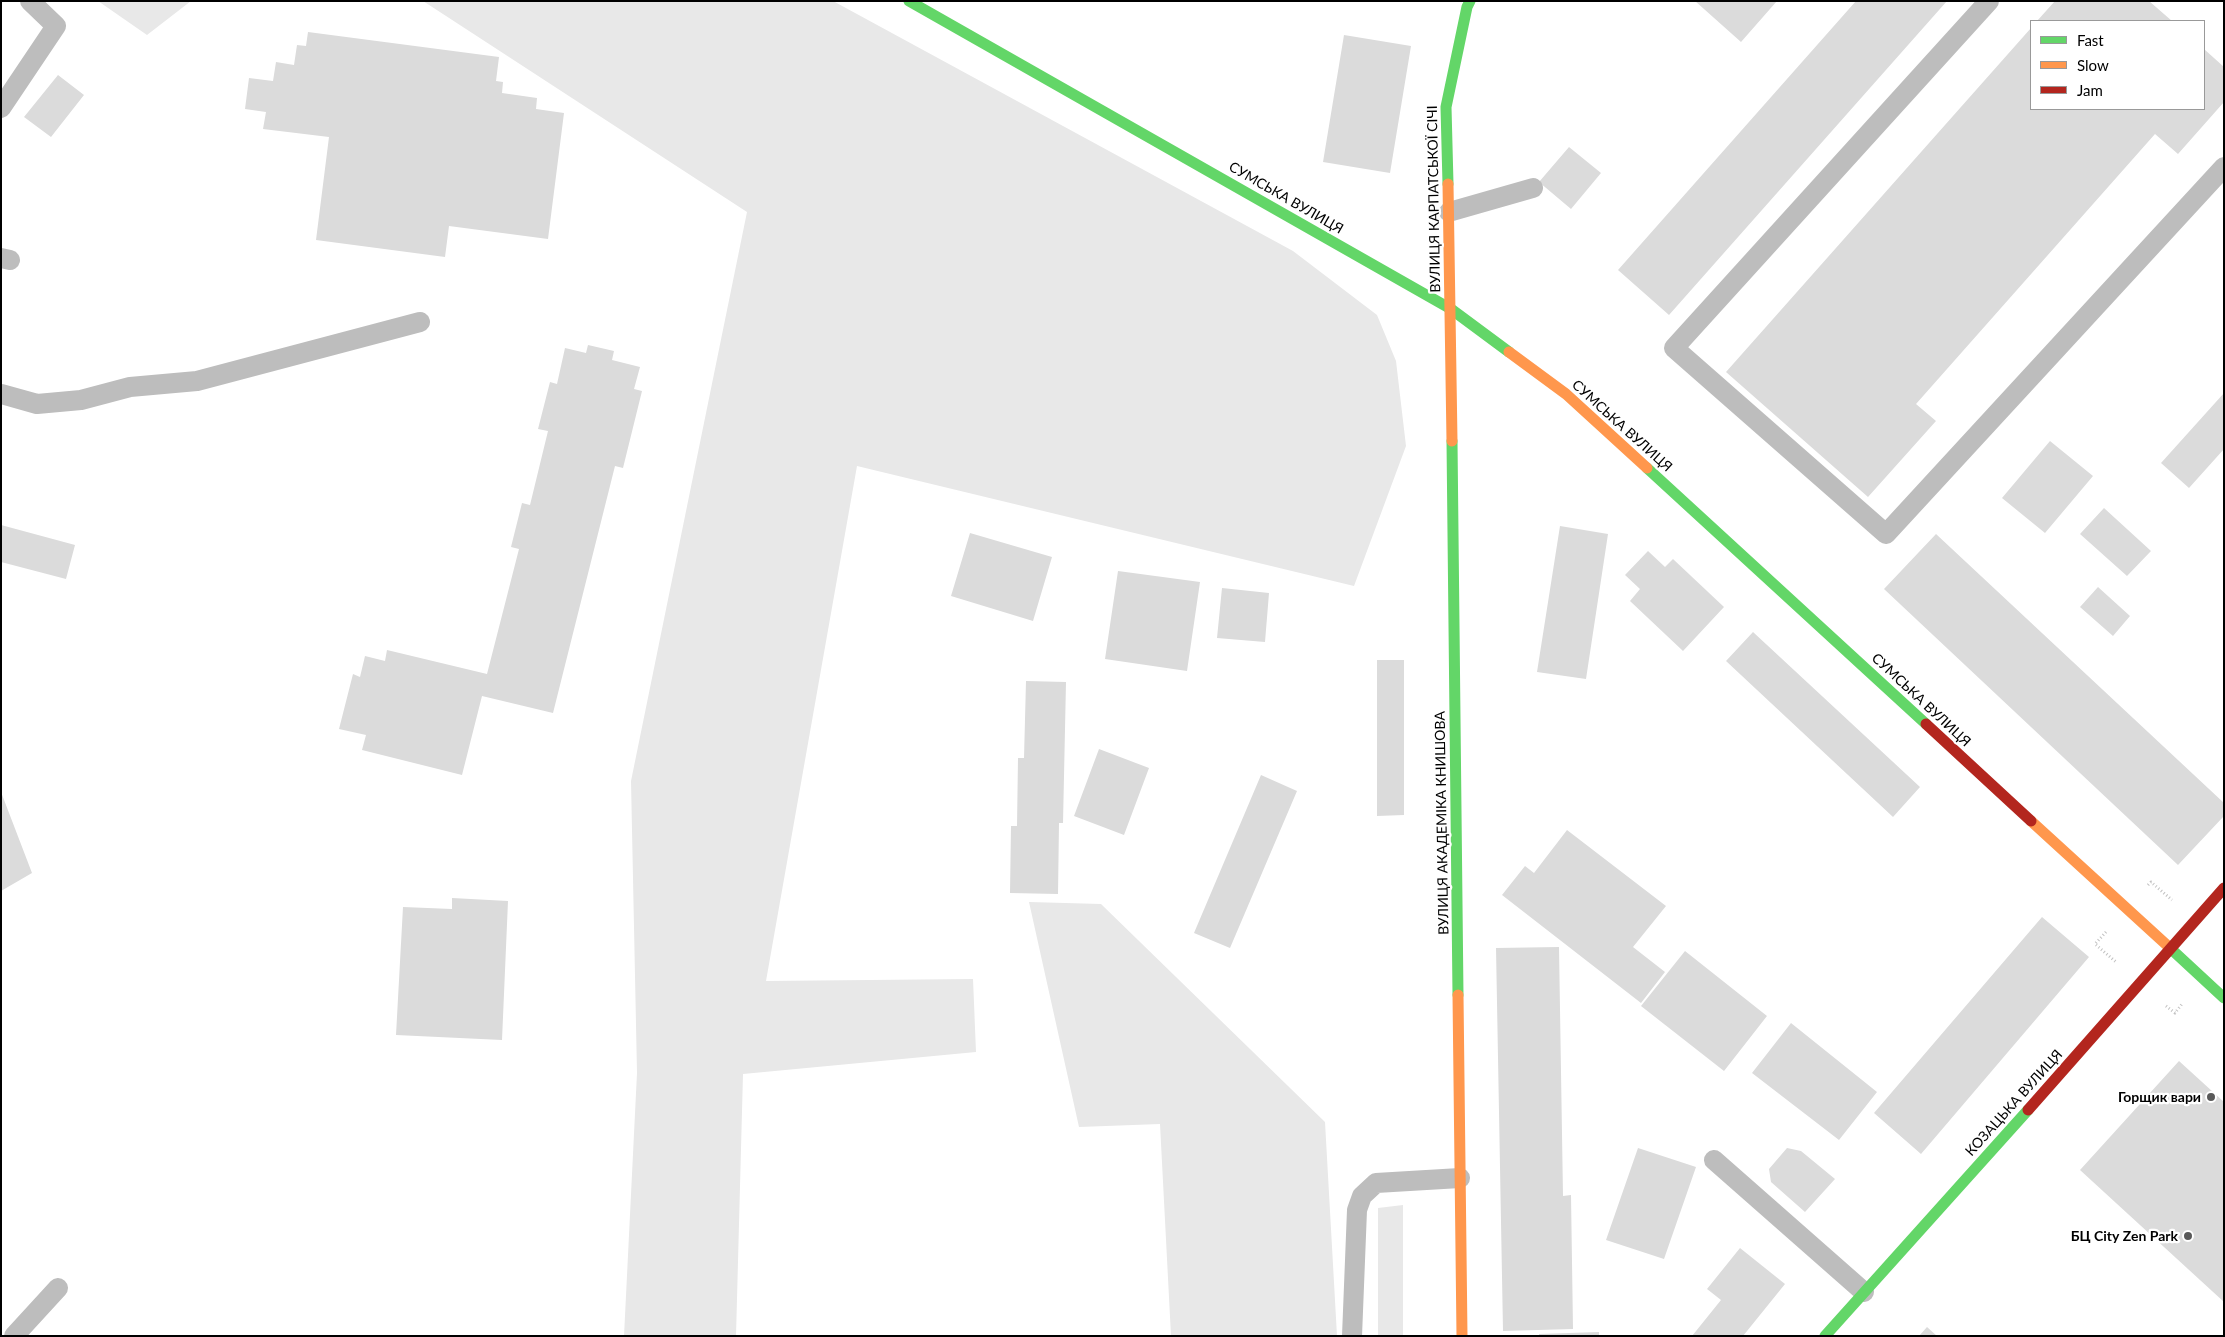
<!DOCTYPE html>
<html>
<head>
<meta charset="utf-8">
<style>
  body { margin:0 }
  #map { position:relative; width:2225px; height:1337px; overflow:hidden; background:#fff; font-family:Lato,sans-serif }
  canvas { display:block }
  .frame { position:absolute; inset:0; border:2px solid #000; pointer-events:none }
  .legend { position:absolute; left:2030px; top:20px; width:175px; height:90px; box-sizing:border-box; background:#fff; border:1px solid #999; margin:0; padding:6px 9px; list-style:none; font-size:15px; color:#000 }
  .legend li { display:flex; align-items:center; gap:10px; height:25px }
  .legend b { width:25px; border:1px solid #999 }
</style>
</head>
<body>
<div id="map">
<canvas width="2225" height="1337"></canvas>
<div class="frame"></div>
<ul class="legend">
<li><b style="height:6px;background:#63d668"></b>Fast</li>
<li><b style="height:6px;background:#ff974d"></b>Slow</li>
<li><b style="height:6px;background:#b3261e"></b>Jam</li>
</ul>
</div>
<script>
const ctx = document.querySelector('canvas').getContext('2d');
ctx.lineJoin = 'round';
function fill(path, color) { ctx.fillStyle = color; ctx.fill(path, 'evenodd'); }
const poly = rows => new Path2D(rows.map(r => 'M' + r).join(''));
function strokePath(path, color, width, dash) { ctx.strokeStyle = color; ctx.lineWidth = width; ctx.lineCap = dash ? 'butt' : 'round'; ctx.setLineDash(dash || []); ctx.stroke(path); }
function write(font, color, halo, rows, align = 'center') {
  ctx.font = font + ' Lato,sans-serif'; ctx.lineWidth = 4.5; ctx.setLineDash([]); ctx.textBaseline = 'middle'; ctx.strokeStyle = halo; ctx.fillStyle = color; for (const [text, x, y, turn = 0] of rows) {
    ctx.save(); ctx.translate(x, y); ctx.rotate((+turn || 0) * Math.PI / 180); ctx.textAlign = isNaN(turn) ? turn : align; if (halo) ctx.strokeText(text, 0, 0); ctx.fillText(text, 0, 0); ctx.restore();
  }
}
fill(poly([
  [98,1,191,1,147,35],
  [423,1,833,1,1293,251,1377,315,1396,361,1406,446,1354,586,857,466,766,981,973,979,976,1052,743,1074,736,1336,624,1336,637,1073,631,781,747,212],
  [1029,902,1101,904,1325,1122,1337,1336,1171,1336,1160,1124,1079,1127],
  [1403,1205,1403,1336,1378,1336,1378,1208]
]), '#e8e8e8');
fill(poly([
  [1695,1,1777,1,1741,42],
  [1856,1,1947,1,1669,315,1618,270],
  [2055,1,2149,1,2172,21,2037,21],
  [2031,28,2031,109,2204,109,2204,49,2224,67,2224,102,2178,154,2155,134,1916,404,1936,421,1868,497,1726,372],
  [308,32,499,57,496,81,503,82,502,93,537,98,536,109,564,113,548,239,449,226,445,257,316,240,329,137,263,129,266,112,245,109,249,78,273,81,276,62,294,65,297,45,306,46],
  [1344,35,1411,46,1390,173,1323,162],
  [58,75,84,95,51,137,24,117],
  [1569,147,1601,173,1571,209,1539,182],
  [588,345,614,351,612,360,640,367,634,389,642,391,623,468,615,466,553,713,482,696,462,775,362,750,366,735,339,729,353,674,360,677,365,656,385,661,387,650,487,674,519,549,511,547,522,503,530,505,548,431,538,429,550,382,557,384,565,348,586,353],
  [2224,393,2224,449,2189,488,2161,463],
  [2050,441,2093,476,2045,533,2002,498],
  [2104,508,2151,551,2127,576,2080,534],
  [1,525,75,545,66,579,1,562],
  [1560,526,1608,534,1586,679,1537,672],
  [970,533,1052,557,1033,621,951,596],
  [1936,534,2224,803,2224,816,2178,865,1884,589],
  [1648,551,1665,567,1673,559,1724,607,1683,651,1630,601,1640,589,1625,575],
  [1118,571,1200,582,1187,671,1105,659],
  [2098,587,2130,616,2113,636,2080,607],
  [1222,588,1269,593,1265,642,1217,638],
  [1753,632,1920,787,1893,817,1726,661],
  [1377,660,1404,660,1404,815,1377,816],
  [1026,681,1066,682,1063,823,1059,823,1058,894,1010,893,1011,826,1017,826,1018,758,1024,758],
  [1099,749,1149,768,1124,835,1074,816],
  [1261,775,1297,791,1230,948,1194,933],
  [1,792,32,873,1,891],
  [1567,830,1666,906,1633,947,1665,972,1641,1003,1502,895,1525,866,1534,873],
  [452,898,508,901,502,1040,396,1035,403,907,452,909],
  [2042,917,2089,957,1921,1154,1874,1113],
  [1559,947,1563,1196,1571,1195,1573,1329,1503,1331,1496,948],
  [1685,951,1767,1016,1724,1071,1641,1006],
  [1791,1023,1877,1092,1839,1140,1752,1073],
  [2179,1061,2224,1102,2224,1302,2080,1170],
  [1638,1148,1696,1167,1664,1259,1606,1240],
  [1787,1148,1801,1151,1835,1179,1805,1212,1771,1182,1769,1169],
  [1740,1248,1785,1284,1743,1336,1692,1336,1721,1300,1707,1289],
  [1927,1327,1937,1336,1919,1336],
  [1599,1332,1599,1336,1539,1336,1539,1334]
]), '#dbdbdb');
strokePath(poly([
  [2148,885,2151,882,2172,900],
  [2106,932,2095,944,2116,962],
  [2166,1006,2175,1013,2182,1004]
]), '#c2c2c2', 3, [1, 2.5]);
strokePath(poly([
  [1989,1,1674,348,1886,534,2224,167],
  [1,108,56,26,30,1],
  [1449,212,1533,188],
  [1,258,10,260],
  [1,394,37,404,81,400,130,387,197,381,420,322],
  [1714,1160,1864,1292],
  [14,1336,58,1288],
  [1352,1336,1357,1210,1362,1196,1376,1183,1460,1178]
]), '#bdbdbd', 20);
strokePath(poly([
  [909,1,1451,309,1509,352],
  [1448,184,1446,107,1467,7,1470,1],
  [1452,441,1458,995],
  [1647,468,1926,724],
  [2170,948,2224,998],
  [1825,1336,2028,1110]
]), '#63d668', 11);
strokePath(poly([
  [1448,184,1452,441],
  [1509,352,1566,394,1647,468],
  [2031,821,2170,948],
  [1458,995,1462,1336]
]), '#ff974d', 11);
strokePath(poly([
  [1926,724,2031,821],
  [2028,1110,2224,888]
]), '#b3261e', 11);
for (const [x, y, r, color] of [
  [2211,1097,5,"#595959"],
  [2188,1236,5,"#595959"]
]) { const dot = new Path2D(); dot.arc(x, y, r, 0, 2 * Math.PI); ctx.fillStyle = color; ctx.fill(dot); strokePath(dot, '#fff', 2); }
write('14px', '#000', '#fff', [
  ["СУМСЬКА ВУЛИЦЯ",1286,198,30],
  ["ВУЛИЦЯ КАРПАТСЬКОЇ СІЧІ",1434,199,-91],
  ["СУМСЬКА ВУЛИЦЯ",1622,426,42],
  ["СУМСЬКА ВУЛИЦЯ",1921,700,43],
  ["ВУЛИЦЯ АКАДЕМІКА КНИШОВА",1442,823,-91],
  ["КОЗАЦЬКА ВУЛИЦЯ",2014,1103,-48]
]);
write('bold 14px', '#000', '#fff', [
  ["Горщик вари",2201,1097],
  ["БЦ City Zen Park",2178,1236]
], 'right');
</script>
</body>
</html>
